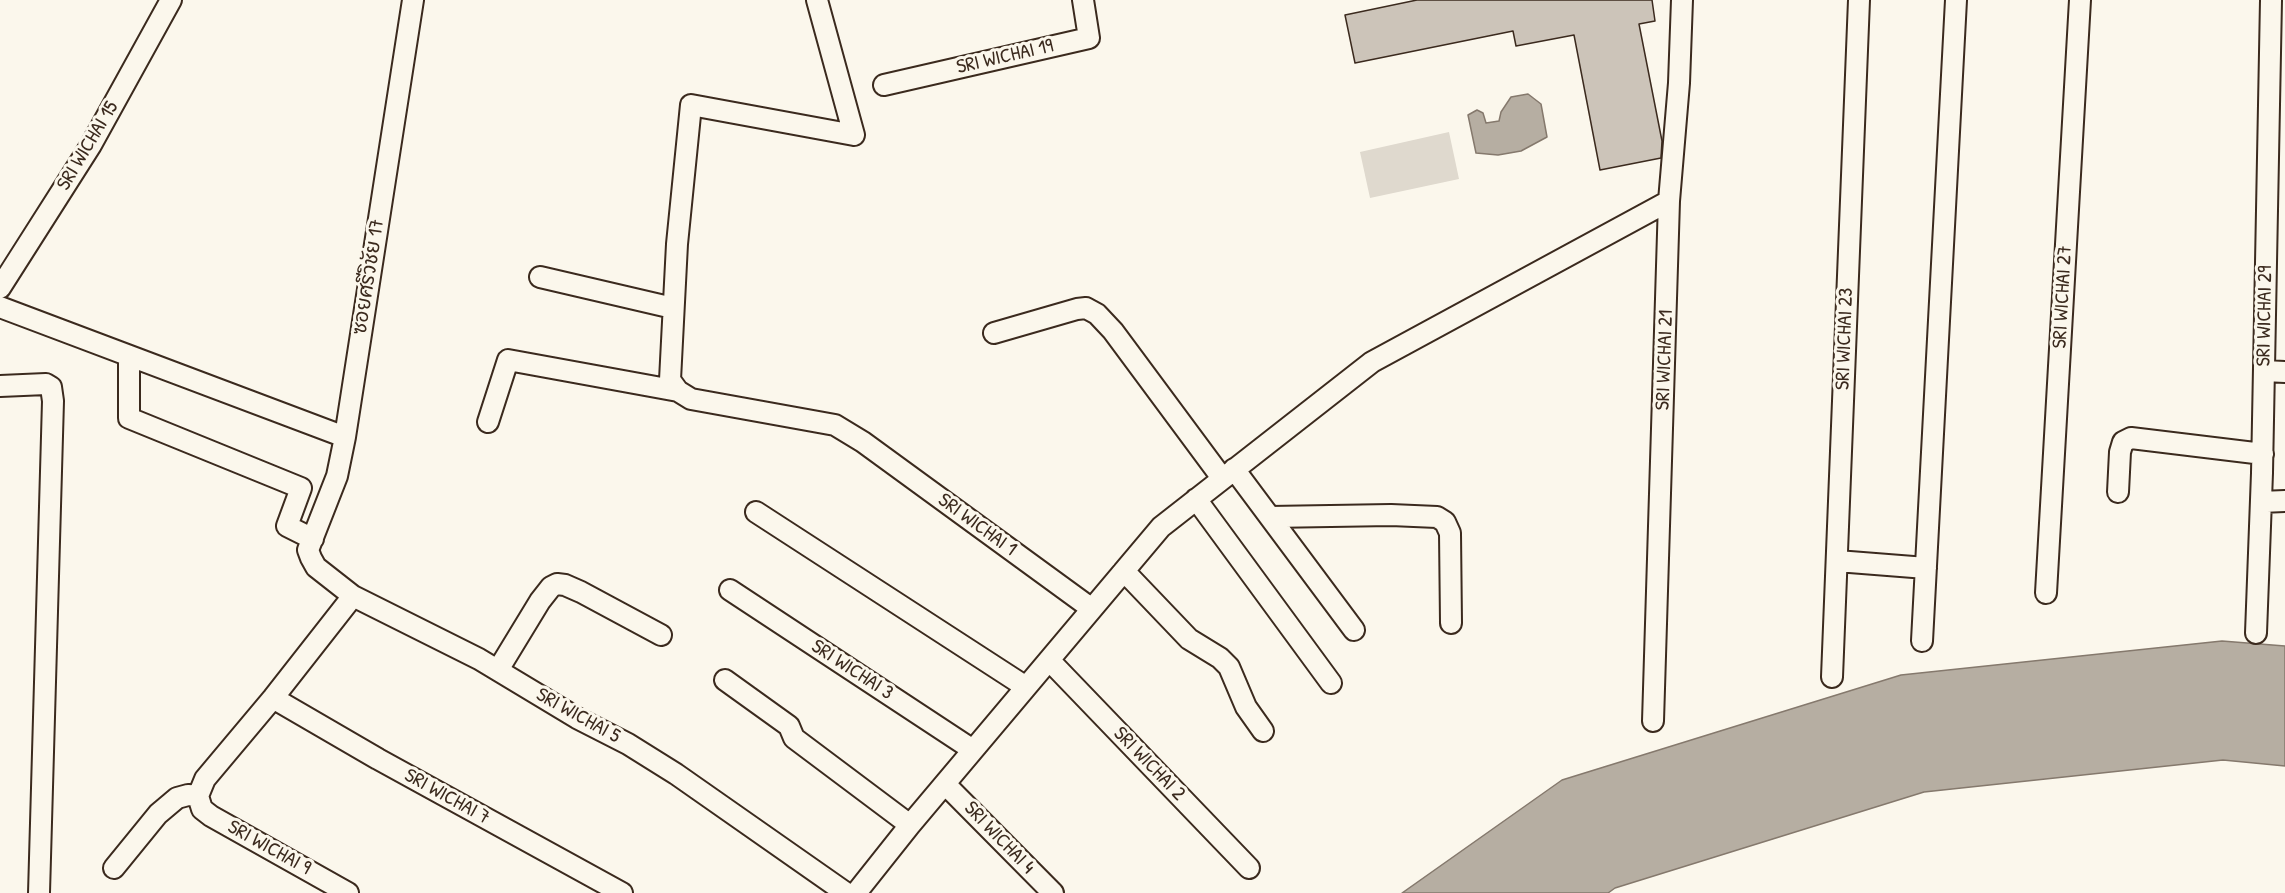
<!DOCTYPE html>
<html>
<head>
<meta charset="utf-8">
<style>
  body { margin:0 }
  canvas { display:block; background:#fbf7ec }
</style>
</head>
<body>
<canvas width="2285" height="893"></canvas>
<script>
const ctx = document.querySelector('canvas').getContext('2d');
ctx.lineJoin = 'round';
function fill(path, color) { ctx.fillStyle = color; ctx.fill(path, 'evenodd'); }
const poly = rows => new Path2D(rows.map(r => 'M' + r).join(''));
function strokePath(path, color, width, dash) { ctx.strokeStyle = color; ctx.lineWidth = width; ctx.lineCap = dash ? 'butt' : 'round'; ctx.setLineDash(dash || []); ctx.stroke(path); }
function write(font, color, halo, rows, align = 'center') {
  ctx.font = font + ' "Patrick Hand","Playpen Sans Thai",sans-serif'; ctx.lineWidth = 6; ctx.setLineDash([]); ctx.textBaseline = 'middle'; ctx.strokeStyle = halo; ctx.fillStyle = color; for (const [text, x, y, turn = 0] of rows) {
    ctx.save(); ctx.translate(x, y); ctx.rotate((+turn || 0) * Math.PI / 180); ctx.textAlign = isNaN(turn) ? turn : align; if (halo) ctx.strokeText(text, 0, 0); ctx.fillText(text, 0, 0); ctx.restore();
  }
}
fill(poly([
  [1449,132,1459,179,1370,198,1360,152]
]), '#dfd9ce');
const water = poly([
  [1528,94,1541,104,1547,137,1521,151,1498,155,1476,153,1468,115,1477,110,1483,113,1486,123,1499,121,1501,112,1511,97,1528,94],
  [2222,641,2285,646,2285,766,2223,760,1924,792,1615,888,1608,893,1402,893,1562,780,1901,675,2222,641]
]);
fill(water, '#b6aea2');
strokePath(water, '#85796d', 1.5);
const building = poly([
  [1417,0,1652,0,1655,21,1639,24,1662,141,1661,158,1600,170,1574,35,1516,46,1513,31,1355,63,1345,15,1417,0]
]);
fill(building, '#ccc4b9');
strokePath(building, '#3b2a1e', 1.5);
const minor = poly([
  [413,0,345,437,337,476,308,550,311,558,316,567,353,596,479,659,577,718,628,744,676,774,846,893],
  [817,0,854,135,691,105,677,244,670,380,678,391,691,399,835,425,863,442,1092,609],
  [884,85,1089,38,1083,0],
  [540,277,673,308],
  [0,288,91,145,171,0],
  [0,307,345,437],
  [994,333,1077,309,1086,308,1097,314,1113,331,1222,478],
  [129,356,129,418,301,488,287,526,313,539],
  [2264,371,2285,372],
  [0,386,46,384,51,387,53,401,39,893],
  [488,422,508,360,678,391],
  [1234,469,1354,630],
  [2118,492,2120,452,2123,442,2131,438,2263,454],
  [1196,499,1331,683],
  [2261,502,2285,501],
  [756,512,1026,687],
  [1270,517,1391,515,1437,517,1445,522,1450,533,1451,623],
  [1837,561,1926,568],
  [1124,571,1189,639,1220,658,1229,667,1246,707,1263,731],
  [730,590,973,750],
  [2046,593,2080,0],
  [2256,633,2262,473,2271,0],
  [1922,641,1956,0],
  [1049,660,1249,868],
  [498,670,540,601,551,587,557,584,565,585,581,592,661,635],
  [1832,677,1859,0],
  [725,680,789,726,794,738,910,825],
  [273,698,378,759,622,893],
  [1653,721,1669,201,1679,83,1682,0],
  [945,784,1053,893],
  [198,796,205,779,273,698,353,596],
  [198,796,202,809,211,816,348,893],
  [114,868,158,814,177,798,188,795,198,796],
  [856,893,910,825,1161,527,1372,362,1669,201]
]);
strokePath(minor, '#3b2a1e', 24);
strokePath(minor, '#fbf7ec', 20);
write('20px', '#3b2a1e', '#fbf7ec', [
  ["SRI WICHAI 19",1005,57,-13],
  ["SRI WICHAI 15",88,146,-59],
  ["ซอยศรีวิชัย 17",369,277,-81],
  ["SRI WICHAI 27",2063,297,-87],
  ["SRI WICHAI 29",2265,316,-89],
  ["SRI WICHAI 23",1845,339,-88],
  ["SRI WICHAI 21",1665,360,-88],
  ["SRI WICHAI 1",977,525,36],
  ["SRI WICHAI 3",852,670,33],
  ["SRI WICHAI 5",578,716,29],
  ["SRI WICHAI 2",1149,764,46],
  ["SRI WICHAI 7",447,797,29],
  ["SRI WICHAI 4",999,838,46],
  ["SRI WICHAI 9",269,848,29]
]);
</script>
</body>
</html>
